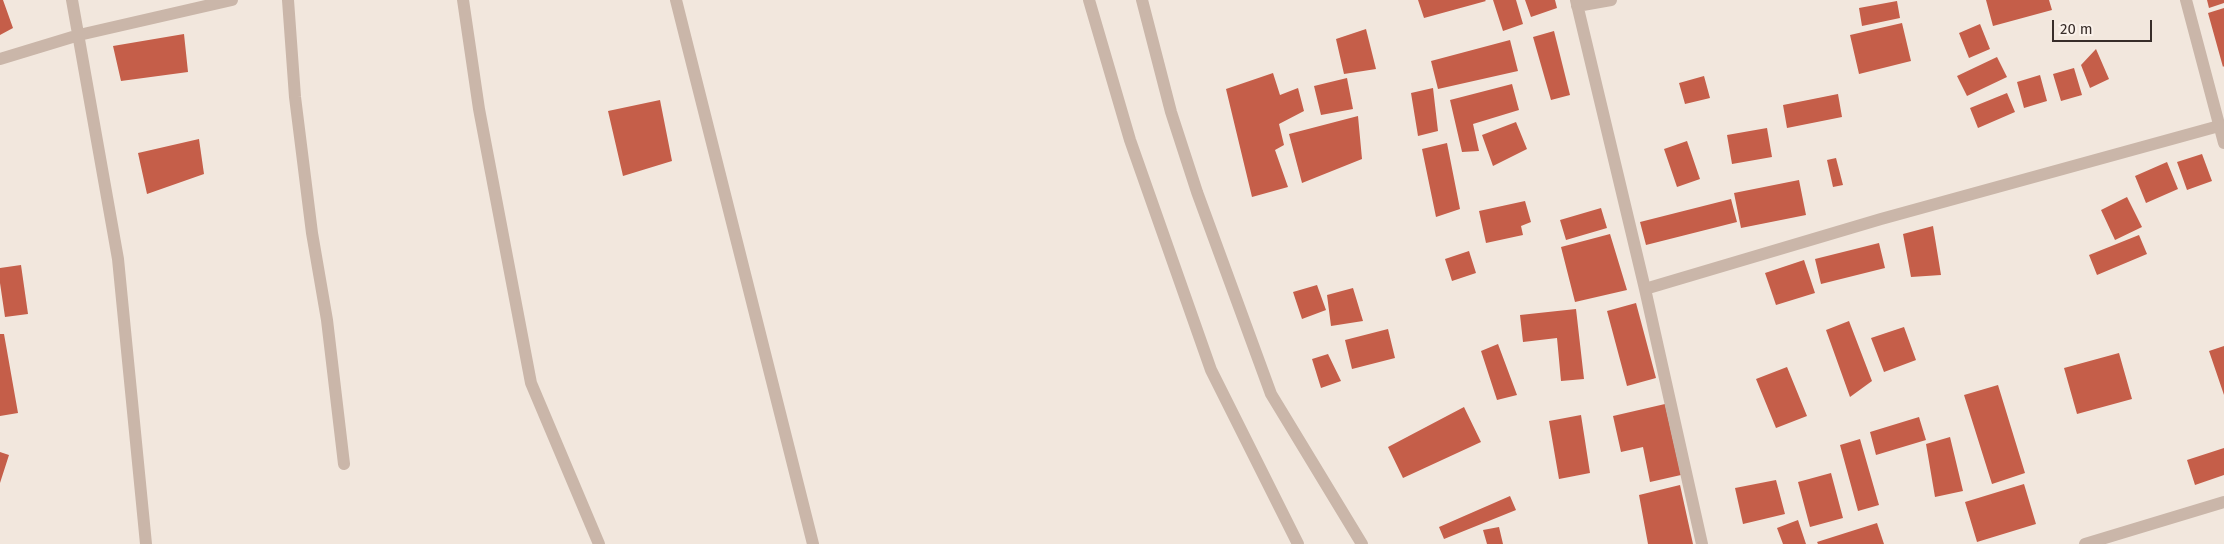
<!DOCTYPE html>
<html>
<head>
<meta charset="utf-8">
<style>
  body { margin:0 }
  #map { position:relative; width:2224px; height:544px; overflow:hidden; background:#f2e7dd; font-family:"Fira Sans",sans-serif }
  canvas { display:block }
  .scale { position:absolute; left:2052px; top:20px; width:100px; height:22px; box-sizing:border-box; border:2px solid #382d29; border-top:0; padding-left:6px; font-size:15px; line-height:18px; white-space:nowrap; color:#382d29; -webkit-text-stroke:4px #faf1ea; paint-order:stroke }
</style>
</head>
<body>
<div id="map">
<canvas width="2224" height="544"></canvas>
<div class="scale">20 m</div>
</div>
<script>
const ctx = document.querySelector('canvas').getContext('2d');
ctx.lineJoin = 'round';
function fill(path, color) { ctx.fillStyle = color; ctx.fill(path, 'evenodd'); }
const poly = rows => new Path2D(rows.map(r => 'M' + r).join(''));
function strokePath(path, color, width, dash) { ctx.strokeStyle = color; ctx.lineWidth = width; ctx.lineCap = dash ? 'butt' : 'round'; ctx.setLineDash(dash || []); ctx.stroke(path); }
fill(poly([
  [0,0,3,0,13,28,0,35],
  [1418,0,1485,0,1486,1,1424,18],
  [1493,0,1516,0,1523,24,1503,31],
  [1525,0,1555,0,1557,8,1531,17],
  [1986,0,2049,0,2052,10,1993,26],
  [2207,0,2224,0,2224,3,2209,8],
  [1897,1,1900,18,1862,26,1859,8],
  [2224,8,2224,66,2223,67,2208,13],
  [1902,23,1911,61,1859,74,1850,35],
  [1980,24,1990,49,1969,58,1959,33],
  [1366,29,1376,69,1344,74,1336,39],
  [1554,31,1570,95,1551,100,1533,37],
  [184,34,188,72,121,81,113,46],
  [1510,40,1518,71,1438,89,1431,61],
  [2096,49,2109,79,2090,88,2081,65],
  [1997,57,2007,77,1967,96,1957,76],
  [2074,68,2082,95,2061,101,2053,74],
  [1273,73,1280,95,1298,88,1304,111,1279,124,1284,145,1275,150,1288,187,1252,197,1226,89],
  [2040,75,2047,101,2024,108,2017,82],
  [1704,76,1710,98,1685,104,1679,83],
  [1347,78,1353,109,1321,115,1314,86],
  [1512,84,1519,110,1473,124,1479,151,1462,152,1450,100],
  [1433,88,1438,131,1418,136,1411,93],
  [2007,93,2015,112,1978,128,1970,108],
  [1838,94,1842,117,1787,128,1783,105],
  [660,100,672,161,623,176,608,111],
  [1358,116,1362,159,1302,183,1289,134],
  [1516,122,1527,149,1493,166,1482,135],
  [1767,128,1772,157,1732,164,1727,135],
  [199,139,204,174,147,194,138,153],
  [1687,141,1700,179,1677,187,1664,149],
  [1447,143,1460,209,1436,217,1422,149],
  [2202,154,2212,181,2187,190,2177,162],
  [1836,158,1843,185,1833,187,1827,160],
  [2167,162,2178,189,2146,203,2135,176],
  [1799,180,1806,215,1741,228,1734,193],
  [2127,197,2142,227,2115,240,2101,210],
  [1731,199,1737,222,1646,245,1640,222],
  [1525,201,1531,222,1521,226,1523,235,1486,243,1479,211],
  [1601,208,1607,228,1566,240,1560,220],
  [1933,226,1941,275,1911,277,1903,234],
  [1610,234,1627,290,1575,302,1561,247],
  [2139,235,2147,254,2097,275,2089,255],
  [1879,243,1885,268,1821,284,1815,259],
  [1469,251,1476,273,1452,281,1445,259],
  [1804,260,1815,293,1776,305,1765,273],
  [21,265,28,314,5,317,0,283,0,268],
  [1317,285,1326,310,1302,319,1293,292],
  [1353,288,1363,321,1331,326,1327,295],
  [1636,303,1656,378,1627,386,1607,311],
  [1576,309,1584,379,1561,381,1557,338,1523,342,1520,315],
  [1849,321,1872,381,1850,397,1826,330],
  [1904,327,1916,360,1884,372,1871,338],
  [1388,329,1395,358,1352,369,1345,340],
  [0,334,4,334,18,413,0,416],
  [1498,344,1517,395,1497,400,1481,351],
  [2224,346,2224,395,2209,351],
  [2119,353,2132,399,2077,414,2064,368],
  [1328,354,1341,381,1321,388,1312,359],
  [1787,367,1807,416,1776,428,1756,379],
  [1998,385,2025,473,1992,484,1964,395],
  [1665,404,1681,475,1650,482,1643,447,1621,452,1613,416],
  [1464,407,1481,442,1403,478,1388,447],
  [1581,415,1590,473,1559,479,1549,421],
  [1919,417,1926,440,1876,455,1870,432],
  [1950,437,1963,491,1935,497,1926,444],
  [1860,439,1879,505,1858,511,1840,445],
  [2224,448,2224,475,2195,485,2187,460],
  [0,452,9,455,0,483],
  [1831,473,1843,518,1810,527,1798,482],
  [1776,480,1785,514,1743,524,1735,488],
  [2024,484,2036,524,1977,542,1965,502],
  [1680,485,1693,544,1648,544,1639,495],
  [1510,496,1516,510,1444,539,1439,527],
  [1798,520,1806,544,1783,544,1777,528],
  [1877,523,1884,544,1818,544,1817,542],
  [1499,527,1503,544,1487,544,1483,530]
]), '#c55e49');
strokePath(poly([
  [72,0,118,259,146,544],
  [288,0,295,97,312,233,327,320,344,464],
  [463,0,479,109,531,383,599,544],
  [676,0,813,544],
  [1576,0,1645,289,1702,544],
  [2186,0,2224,143],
  [1577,6,1611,0],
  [0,59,79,35,232,0],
  [1645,289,1881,219,2219,126],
  [2085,544,2224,502]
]), '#cab6a9', 12);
strokePath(poly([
  [1089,0,1130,140,1211,370,1298,544],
  [1142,0,1171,112,1197,192,1271,394,1362,544]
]), '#cab6a9', 12);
</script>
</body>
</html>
